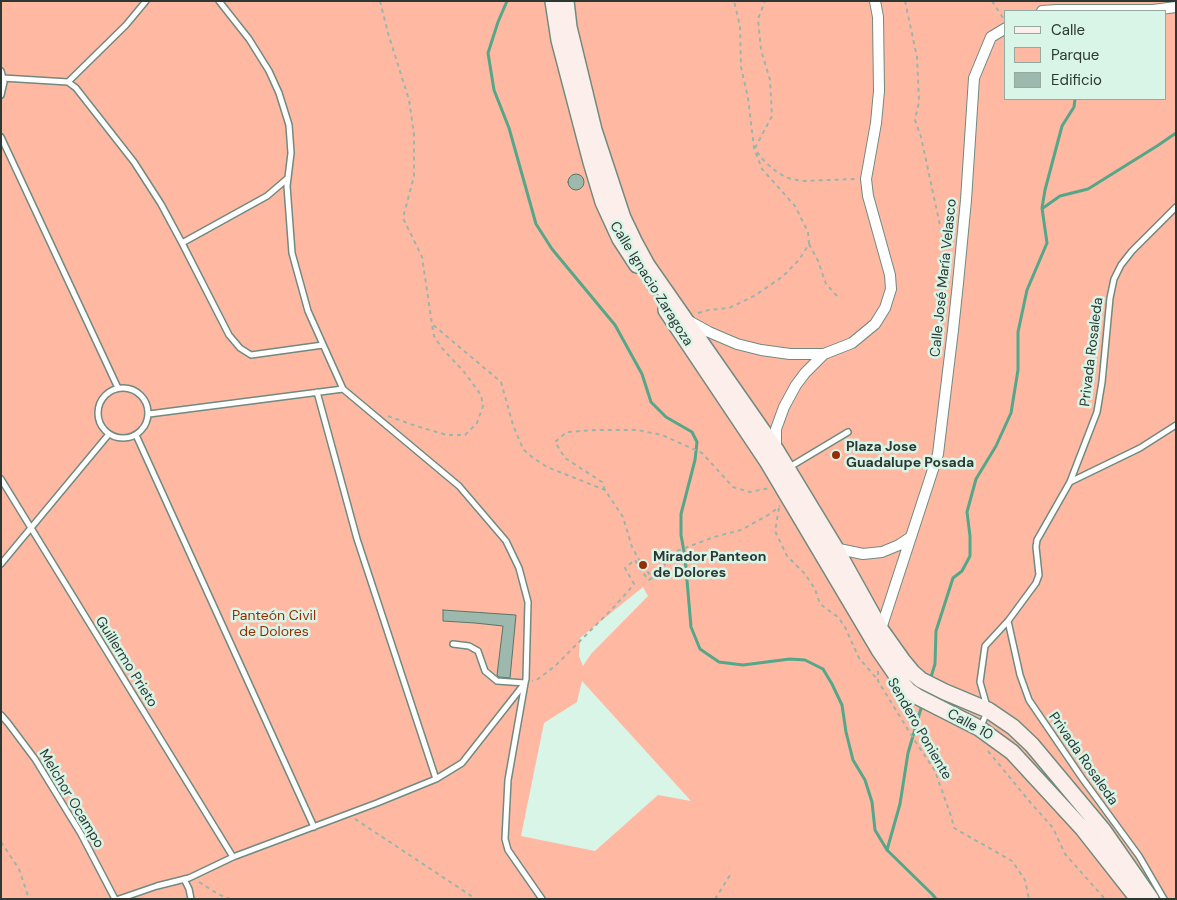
<!DOCTYPE html>
<html>
<head>
<meta charset="utf-8">
<style>
  body { margin:0 }
  #map { position:relative; width:1177px; height:900px; overflow:hidden; background:#d8f5e8; font-family:"DM Sans",sans-serif }
  canvas { display:block }
  .frame { position:absolute; inset:0; border:2px solid #2d3833; pointer-events:none }
  .legend { position:absolute; left:1004px; top:10px; width:162px; height:90px; box-sizing:border-box; background:#d8f5e8; border:1px solid #94a9a0; margin:0; padding:6px 9px; list-style:none; font-size:15px; color:#2d3833 }
  .legend li { display:flex; align-items:center; gap:10px; height:25px }
  .legend b { width:25px; border:1px solid #94a9a0 }
</style>
</head>
<body>
<div id="map">
<canvas width="1177" height="900"></canvas>
<div class="frame"></div>
<ul class="legend">
<li><b style="height:6px;background:#fceeea"></b>Calle</li>
<li><b style="height:14px;background:#ffb9a3"></b>Parque</li>
<li><b style="height:14px;background:#9db8ac"></b>Edificio</li>
</ul>
</div>
<script>
const ctx = document.querySelector('canvas').getContext('2d');
ctx.lineJoin = 'round';
function fill(path, color) { ctx.fillStyle = color; ctx.fill(path, 'evenodd'); }
const poly = rows => new Path2D(rows.map(r => 'M' + r).join(''));
function strokePath(path, color, width, dash) { ctx.strokeStyle = color; ctx.lineWidth = width; ctx.lineCap = dash ? 'butt' : 'round'; ctx.setLineDash(dash || []); ctx.stroke(path); }
function write(font, color, halo, rows, align = 'center') {
  ctx.font = font + ' "DM Sans",sans-serif'; ctx.lineWidth = 5; ctx.setLineDash([]); ctx.textBaseline = 'middle'; ctx.strokeStyle = halo; ctx.fillStyle = color; for (const [text, x, y, turn = 0] of rows) {
    ctx.save(); ctx.translate(x, y); ctx.rotate((+turn || 0) * Math.PI / 180); ctx.textAlign = isNaN(turn) ? turn : align; if (halo) ctx.strokeText(text, 0, 0); ctx.fillText(text, 0, 0); ctx.restore();
  }
}
fill(poly([
  [1,1,1176,1,1176,899,1,899],
  [1006,11,1166,11,1166,99,1006,99],
  [639,580,648,596,591,654,583,666,579,656,580,638,643,587],
  [582,681,691,801,658,795,595,851,521,836,544,723,577,702]
]), '#ffb9a3');
strokePath(poly([
  [507,1,498,22,488,53,494,90,509,128,536,224,552,249,615,325,642,374,651,402,666,417,692,432,697,442,695,460,681,514,681,535,685,557,691,627,700,649,719,662,743,665,790,659,805,660,823,669,832,684,842,705,846,732,853,760,865,780,872,802,875,830,887,850,933,895,936,899],
  [1043,208,1060,196,1088,189,1157,146,1176,133],
  [930,680,935,664,936,631,953,578,962,571,970,556,970,536,967,512,976,479,996,446,1011,413,1018,370,1018,332,1027,290,1047,243,1042,208,1045,190,1062,126,1074,107,1075,99],
  [887,850,900,804,908,753,922,705]
]), '#54a788', 3);
const building = poly([
  '568 182a8 8 0 1 1 16 0a8 8 0 1 1-16 0Z',
  [443,610,516,615,510,678,499,677,497,675,503,626,475,623,443,621,443,610]
]);
fill(building, '#9db8ac');
strokePath(building, '#5b7469', 1);
const lane = poly([
  [1,71,4,82,1,95],
  [3,78,68,82,126,25,146,1],
  [68,82,76,88,134,162,161,204,182,243,229,335,240,348,251,355,323,345],
  [1,137,118,388],
  [182,243,267,196,288,178],
  '98 413a25 25 0 1 1 50 0a25 25 0 1 1-50 0Z',
  [317,392,357,539,436,779],
  [149,414,343,389],
  [136,435,314,827],
  [788,468,848,432],
  [1,479,233,857],
  [1070,482,1140,448,1176,425],
  [1,564,109,434],
  [1008,621,1020,675,1029,700,1082,778,1139,856,1164,899],
  [453,644,469,646,478,651,485,671,497,681,525,683,508,780,505,839,508,850,542,899],
  [1,715,8,723,35,759,81,834,115,899],
  [981,726,988,710,980,682,985,646,1008,621,1036,583,1039,575,1036,547,1037,540,1070,482,1097,412,1102,382,1110,298,1114,279,1121,265,1132,251,1176,207],
  [184,879,189,889,191,899],
  [119,899,157,886,189,878,233,857,377,803,436,779,462,763,525,683,526,679,528,602,519,568,506,541,459,486,343,389,308,311,292,253,287,186,291,153,289,125,279,93,269,71,249,39,219,1]
]);
const street = poly([
  [1042,11,1057,10,1153,10,1176,7],
  [687,320,709,332,737,344,761,350,790,354,824,354,852,343,875,324,885,308,891,289,890,275,868,196,866,179,876,123,879,91,878,17,875,1],
  [776,450,776,429,784,407,796,385,805,373,824,354],
  [834,548,863,554,882,552,899,545,911,537],
  [880,632,938,454,953,330,958,283,966,200,974,78,991,37,1006,28]
]);
const secondary = poly([
  [553,1,559,40,591,162,603,202,620,239,637,265],
  [566,1,569,27,594,130,623,218,634,241,647,265,776,450,836,549,881,630,903,661,913,673,921,680,945,692,988,710,1013,727,1032,745,1103,830,1151,899],
  [666,310,767,461,879,650,901,682,909,691,918,697,979,728,1012,752,1083,829,1138,899]
]);
strokePath(lane, '#708a7f', 8);
strokePath(street, '#708a7f', 12);
strokePath(secondary, '#708a7f', 18);
strokePath(poly([
  [380,1,388,33,409,100,414,134,414,176,403,218,422,257,432,324,501,382,513,425,523,449,532,457,547,467,605,490,623,517,632,547,638,558,652,578,649,580,642,572,635,560,625,568,634,584,630,589,614,607,555,666,538,679,532,681],
  [905,1,917,57,919,102,915,120,921,137,944,244,949,258],
  [992,1,1003,18],
  [755,148,772,116,770,80,761,50,758,19,765,1],
  [757,152,765,162,778,173,788,178,801,181,856,179],
  [809,244,818,261,826,284,838,297],
  [698,313,709,310,729,308,754,296,782,277,799,260,809,244,808,232,795,206,762,169,754,148,748,98,741,67,740,26,734,1],
  [388,416,416,426,447,435,465,435,477,423,483,406,481,395,465,373,441,347,434,336,432,325],
  [605,490,602,482,565,458,555,442,567,432,596,430,637,430,662,435,702,453,733,487,750,492,770,488],
  [779,508,775,531,787,556,805,574,815,589,820,604,838,617,845,627,859,658,878,680],
  [652,578,657,575,656,572,662,571,660,567,665,565,664,562,667,560,666,556,677,551,714,537,741,530,770,514,780,506],
  [878,671,878,681,915,741,935,771,951,816,954,828,1012,861,1025,880,1029,899],
  [988,751,1030,802,1053,828,1065,854,1105,899],
  [355,819,476,899],
  [1,842,19,869,29,899],
  [199,882,218,894,230,899],
  [715,899,732,872]
]), '#9db4aa', 2, [4, 4]);
strokePath(lane, '#fff', 5);
strokePath(street, '#fff', 10);
strokePath(secondary, '#fceeea', 15);
for (const [x, y, r, color] of [
  [836,455,5,"#942e06"],
  [643,565,5,"#942e06"]
]) { const dot = new Path2D(); dot.arc(x, y, r, 0, 2 * Math.PI); ctx.fillStyle = color; ctx.fill(dot); strokePath(dot, '#d8f5e8', 2); }
write('14px', '#2d3833', '#d8f5e8', [
  ["Calle José María Velasco",944,278,-84],
  ["Calle Ignacio Zaragoza",651,284,58],
  ["Privada Rosaleda",1092,352,-83],
  ["Guillermo Prieto",126,662,58],
  ["Calle 10",970,725,29],
  ["Sendero Poniente",919,729,60],
  ["Privada Rosaleda",1083,759,55],
  ["Melchor Ocampo",71,799,59]
]);
write('bold 14px', '#2d3833', '#d8f5e8', [
  ["Plaza Jose",846,447],
  ["Guadalupe Posada",846,463],
  ["Mirador Panteon",653,557],
  ["de Dolores",653,573]
], 'left');
write('14px', '#972b00', '#d8f5e8', [
  ["Panteón Civil",274,616],
  ["de Dolores",274,632]
]);
</script>
</body>
</html>
